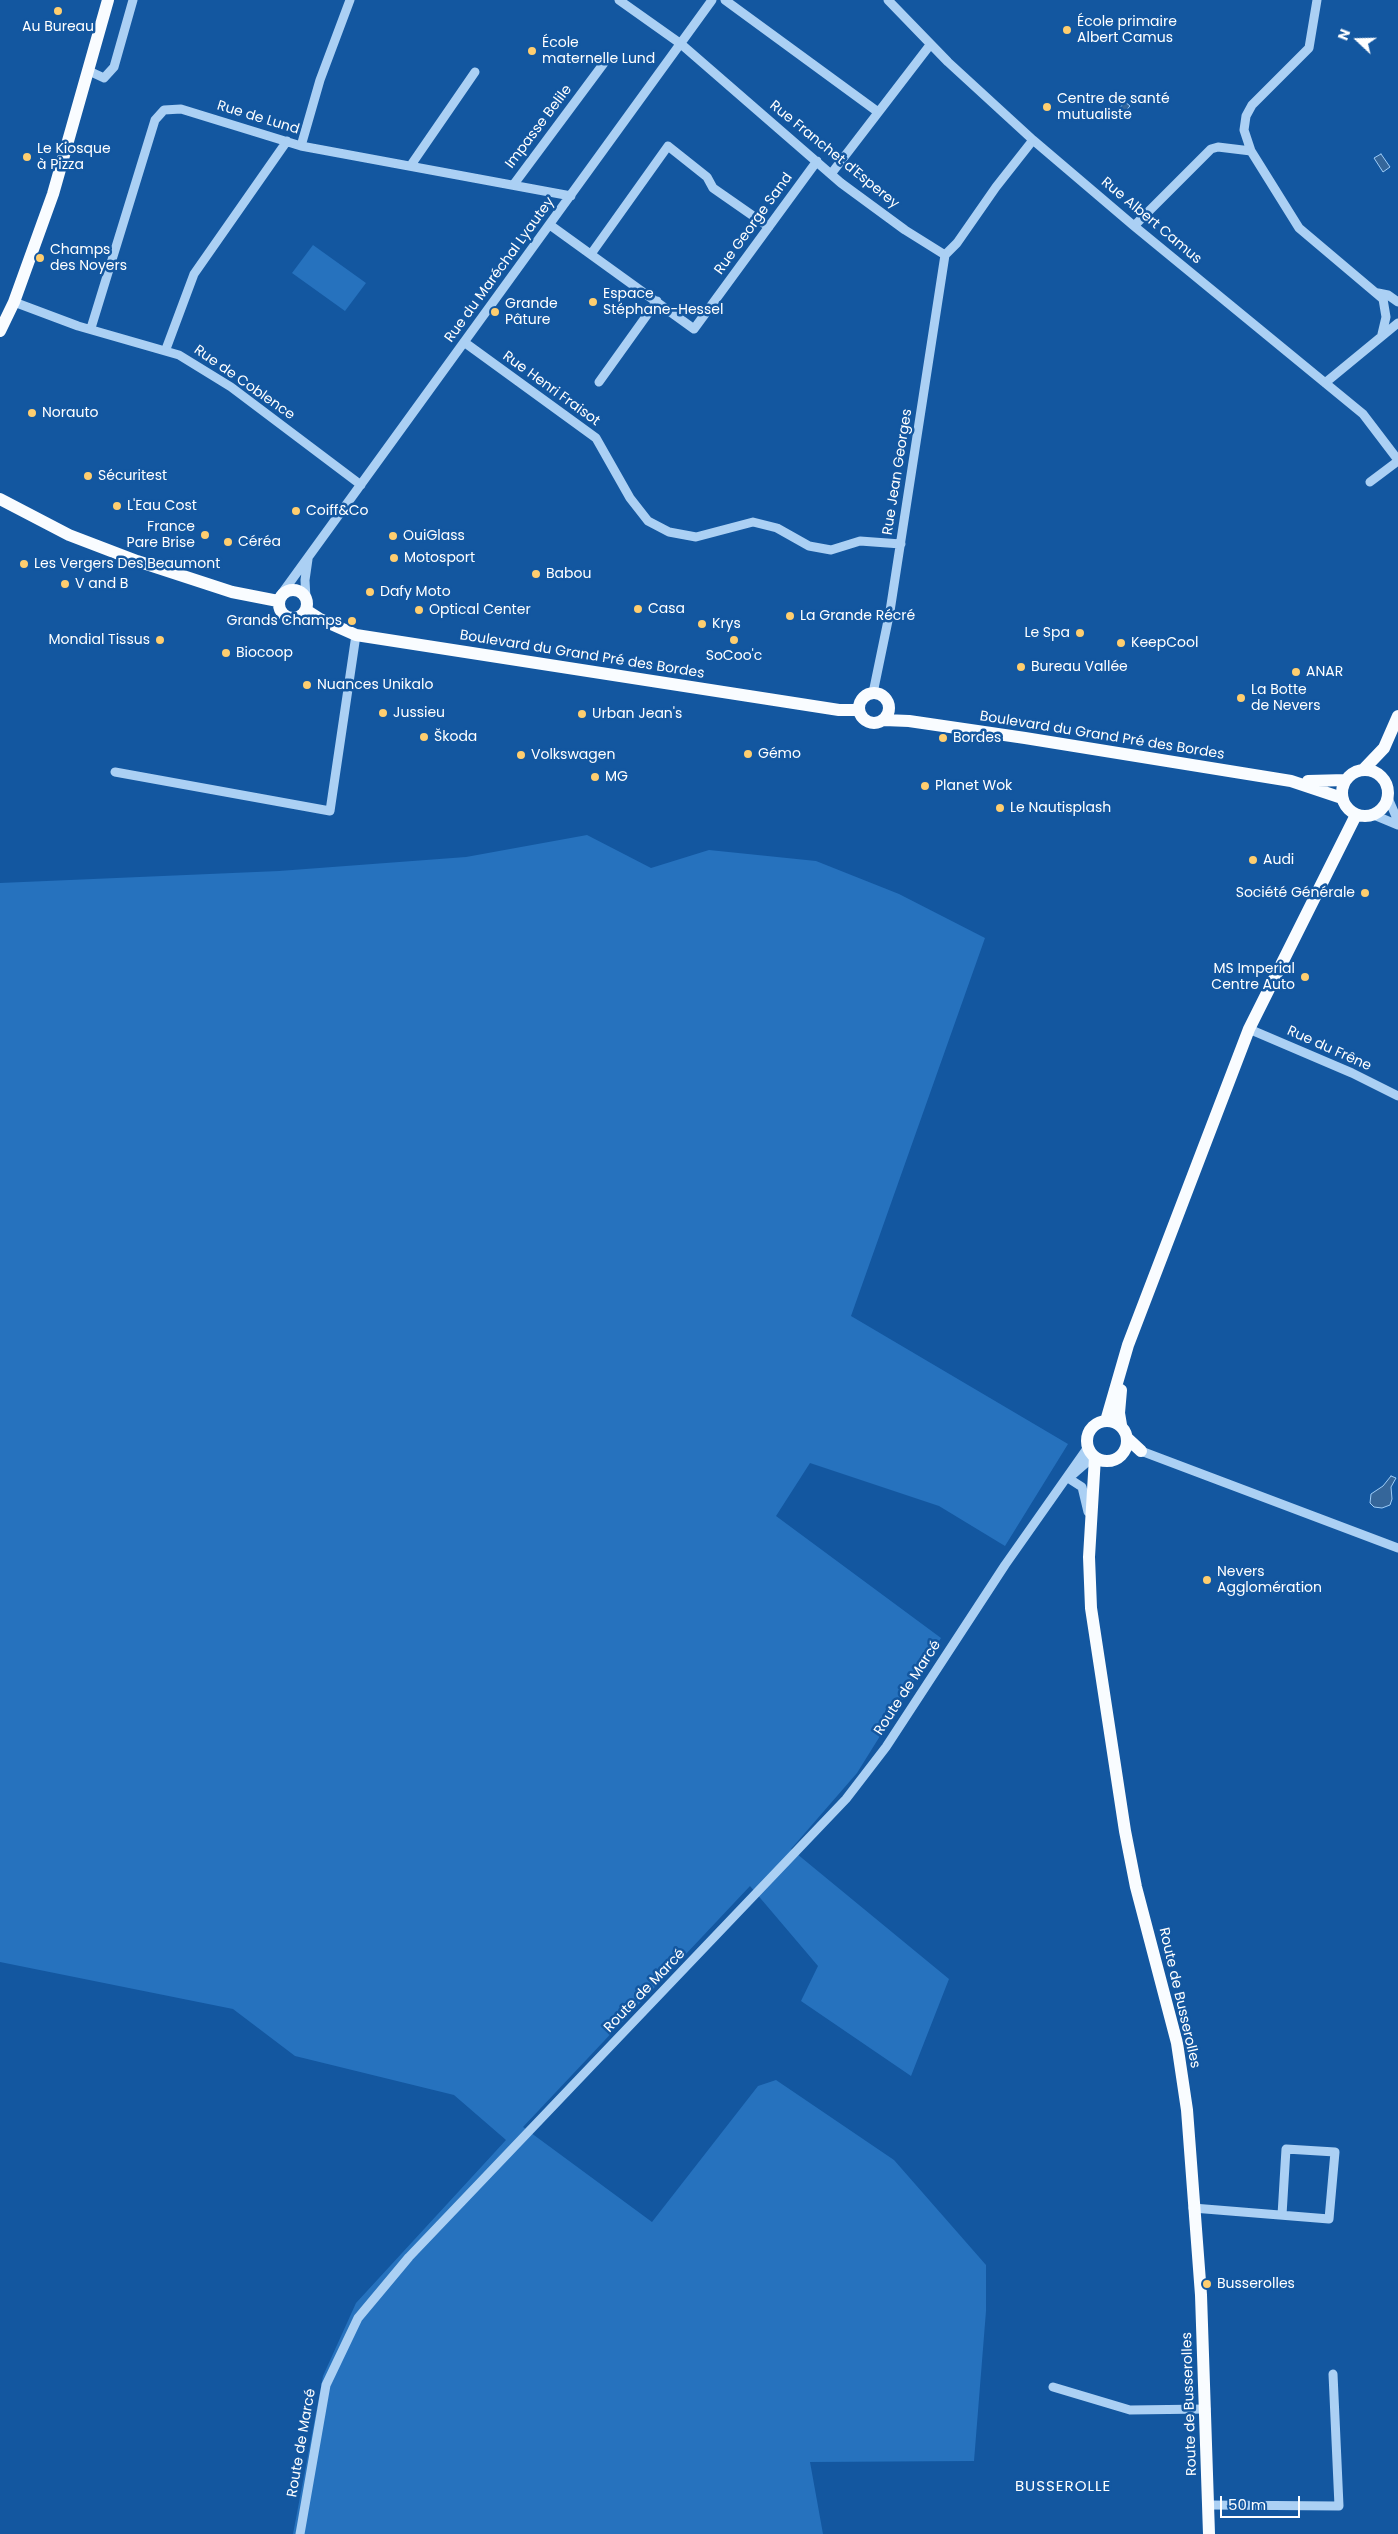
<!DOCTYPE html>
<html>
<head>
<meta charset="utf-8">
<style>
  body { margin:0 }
  #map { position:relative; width:1398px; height:2534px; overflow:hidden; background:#1357a0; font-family:Poppins,sans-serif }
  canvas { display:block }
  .north { position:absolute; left:1333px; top:15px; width:50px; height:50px; -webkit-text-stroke:4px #1357a0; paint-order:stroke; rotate:291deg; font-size:14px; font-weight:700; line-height:20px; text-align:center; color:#fff }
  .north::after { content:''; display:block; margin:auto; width:18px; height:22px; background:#fff; clip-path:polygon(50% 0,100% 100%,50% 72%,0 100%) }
  .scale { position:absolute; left:1220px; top:2496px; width:80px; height:22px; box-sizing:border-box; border:2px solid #fff; border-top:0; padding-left:6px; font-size:15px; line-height:18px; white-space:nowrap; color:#fff; -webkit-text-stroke:4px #1357a0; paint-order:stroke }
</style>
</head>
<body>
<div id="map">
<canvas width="1398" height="2534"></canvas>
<div class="north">N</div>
<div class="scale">50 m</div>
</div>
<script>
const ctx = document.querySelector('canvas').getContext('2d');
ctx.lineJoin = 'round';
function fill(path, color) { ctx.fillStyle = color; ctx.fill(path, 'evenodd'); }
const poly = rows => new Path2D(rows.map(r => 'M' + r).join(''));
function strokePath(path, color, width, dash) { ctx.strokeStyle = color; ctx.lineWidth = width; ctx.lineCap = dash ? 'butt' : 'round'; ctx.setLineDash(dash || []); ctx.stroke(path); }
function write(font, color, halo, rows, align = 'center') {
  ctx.font = font + ' Poppins,sans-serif'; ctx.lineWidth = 5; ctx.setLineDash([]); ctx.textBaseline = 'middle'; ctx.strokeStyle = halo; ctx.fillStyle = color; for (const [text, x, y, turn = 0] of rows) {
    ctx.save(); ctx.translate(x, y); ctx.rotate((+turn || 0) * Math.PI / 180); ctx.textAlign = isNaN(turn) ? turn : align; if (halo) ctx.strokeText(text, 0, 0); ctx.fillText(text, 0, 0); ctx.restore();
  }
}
fill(poly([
  [313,245,366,283,345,311,292,273],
  [587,835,651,868,709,850,816,861,899,894,985,938,851,1316,1068,1444,1005,1546,939,1506,810,1463,776,1516,941,1638,857,1773,791,1849,949,1979,911,2076,801,2001,818,1966,750,1886,523,2127,652,2222,758,2086,776,2080,894,2160,986,2265,986,2311,974,2461,810,2462,823,2534,293,2534,323,2376,356,2303,506,2140,454,2095,295,2056,233,2009,0,1962,0,883,279,871,466,857]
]), '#2672be');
const water = poly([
  [1125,102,1130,106,1121,116,1116,112,1125,102],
  [1381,154,1390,167,1383,172,1374,158,1381,154],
  [1391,1476,1396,1478,1391,1487,1392,1499,1390,1505,1382,1508,1374,1507,1370,1503,1371,1494,1383,1486,1391,1476]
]);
fill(water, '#35669a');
strokePath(water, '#9eccf7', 1);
strokePath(poly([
  [619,0,681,44,841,183,905,230,945,255],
  [725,0,878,112],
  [888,0,948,62,1033,140,1134,226,1363,414,1398,460],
  [1317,0,1309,48,1252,105,1246,116,1244,130,1251,151,1299,228,1383,299,1386,317,1382,334],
  [89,71,104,78,114,67,133,0],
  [301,146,320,80,350,0],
  [411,165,475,72],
  [831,174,930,45],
  [514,184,604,63],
  [550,225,694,329,817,161],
  [1134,226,1211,149,1218,147,1251,151],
  [591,254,668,146,707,177,713,188,769,227],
  [945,255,957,243,996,187,1033,140],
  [1378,293,1388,295,1398,302],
  [14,302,78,326,179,355,231,387,361,485],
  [91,328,155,120,164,110,181,109,301,146,571,196],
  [464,342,596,438,630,498,648,521,669,532,696,537,753,522,777,528,809,546,831,550,860,541,901,544],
  [166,349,194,274,287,141],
  [599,382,657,301],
  [1325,383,1398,323],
  [1370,482,1398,461],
  [280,596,712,0],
  [306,599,305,580,308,559],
  [873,693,890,611,945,255],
  [115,772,330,811,356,635],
  [1388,798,1398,821],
  [1374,815,1398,825],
  [1249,1029,1352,1073,1398,1096],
  [1141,1451,1398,1548],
  [1071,1476,1094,1456],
  [1068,1478,1082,1487,1088,1512],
  [1193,2208,1329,2219,1335,2152,1286,2149,1282,2215],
  [1053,2387,1130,2410,1206,2409],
  [1209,2505,1339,2506,1333,2374],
  [300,2534,326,2385,358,2318,409,2257,846,1799,886,1747,1005,1565,1088,1447]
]), '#abd0f4', 9);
strokePath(poly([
  [0,331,14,302,53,194,108,0],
  [0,499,69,535,137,561,232,592,278,601],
  '279 604a14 14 0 1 1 28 0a14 14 0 1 1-28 0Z',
  [306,610,320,619,356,635,839,710,859,710],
  '859 708a15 15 0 1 1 30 0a15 15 0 1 1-30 0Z',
  [884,720,909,721,1025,738,1291,781,1342,798],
  '1342 793a23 23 0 1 1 46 0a23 23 0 1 1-46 0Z',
  [1363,770,1384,748,1398,716],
  [1308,781,1346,780],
  '1087 1441a20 20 0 1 1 40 0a20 20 0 1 1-40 0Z',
  [1106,1421,1128,1345,1249,1029,1356,815],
  [1121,1425,1119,1413,1121,1390],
  [1127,1438,1141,1451],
  [1095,1457,1089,1557,1091,1608,1125,1831,1136,1887,1177,2043,1187,2110,1201,2295,1209,2534]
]), '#f9fcff', 12);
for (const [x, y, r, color] of [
  [58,11,5,"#ffce6f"],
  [1067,30,5,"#ffce6f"],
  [532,51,5,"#ffce6f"],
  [1047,107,5,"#ffce6f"],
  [27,157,5,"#ffce6f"],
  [40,258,5,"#ffce6f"],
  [593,302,5,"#ffce6f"],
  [495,312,5,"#ffce6f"],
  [32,413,5,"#ffce6f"],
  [88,476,5,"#ffce6f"],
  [117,506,5,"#ffce6f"],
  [296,511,5,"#ffce6f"],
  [205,535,5,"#ffce6f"],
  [393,536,5,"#ffce6f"],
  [228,542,5,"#ffce6f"],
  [394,558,5,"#ffce6f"],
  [24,564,5,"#ffce6f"],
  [536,574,5,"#ffce6f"],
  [65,584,5,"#ffce6f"],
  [370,592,5,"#ffce6f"],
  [638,609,5,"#ffce6f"],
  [419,610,5,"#ffce6f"],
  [790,616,5,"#ffce6f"],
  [352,621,5,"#ffce6f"],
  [702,624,5,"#ffce6f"],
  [1080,633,5,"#ffce6f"],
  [160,640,5,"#ffce6f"],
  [734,640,5,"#ffce6f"],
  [1121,643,5,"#ffce6f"],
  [226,653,5,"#ffce6f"],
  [1021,667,5,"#ffce6f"],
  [1296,672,5,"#ffce6f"],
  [307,685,5,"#ffce6f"],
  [1241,698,5,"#ffce6f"],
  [383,713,5,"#ffce6f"],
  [582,714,5,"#ffce6f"],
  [424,737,5,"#ffce6f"],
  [943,738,5,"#ffce6f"],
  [748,754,5,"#ffce6f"],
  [521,755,5,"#ffce6f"],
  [595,777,5,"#ffce6f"],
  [925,786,5,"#ffce6f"],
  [1000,808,5,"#ffce6f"],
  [1253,860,5,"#ffce6f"],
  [1365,893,5,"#ffce6f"],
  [1305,977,5,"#ffce6f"],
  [1207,1580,5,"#ffce6f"],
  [1207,2284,5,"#ffce6f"]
]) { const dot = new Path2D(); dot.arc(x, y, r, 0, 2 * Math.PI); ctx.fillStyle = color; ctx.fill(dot); strokePath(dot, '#1357a0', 2); }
write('14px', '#fff', '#1357a0', [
  ["École primaire",1077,22],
  ["Albert Camus",1077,38],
  ["Au Bureau",58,27,"center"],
  ["École",542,43],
  ["maternelle Lund",542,59],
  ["Centre de santé",1057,99],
  ["mutualiste",1057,115],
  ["Le Kiosque",37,149],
  ["à Pizza",37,165],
  ["Champs",50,250],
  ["des Noyers",50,266],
  ["Espace",603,294],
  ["Stéphane-Hessel",603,310],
  ["Grande",505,304],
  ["Pâture",505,320],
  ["Norauto",42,413],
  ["Sécuritest",98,476],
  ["L'Eau Cost",127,506],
  ["Coiff&Co",306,511],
  ["France",195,527,"right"],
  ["Pare Brise",195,543,"right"],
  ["OuiGlass",403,536],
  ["Céréa",238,542],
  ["Motosport",404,558],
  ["Les Vergers Des Beaumont",34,564],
  ["Babou",546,574],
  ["V and B",75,584],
  ["Dafy Moto",380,592],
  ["Casa",648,609],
  ["Optical Center",429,610],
  ["La Grande Récré",800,616],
  ["Grands Champs",342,621,"right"],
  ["Krys",712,624],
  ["Le Spa",1070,633,"right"],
  ["Mondial Tissus",150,640,"right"],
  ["KeepCool",1131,643],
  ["Biocoop",236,653],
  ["SoCoo'c",734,656,"center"],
  ["Bureau Vallée",1031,667],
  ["ANAR",1306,672],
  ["Nuances Unikalo",317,685],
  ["La Botte",1251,690],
  ["de Nevers",1251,706],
  ["Jussieu",393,713],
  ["Urban Jean's",592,714],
  ["Škoda",434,737],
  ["Bordes",953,738],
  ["Gémo",758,754],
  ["Volkswagen",531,755],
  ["MG",605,777],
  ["Planet Wok",935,786],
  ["Le Nautisplash",1010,808],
  ["Audi",1263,860],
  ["Société Générale",1355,893,"right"],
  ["MS Imperial",1295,969,"right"],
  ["Centre Auto",1295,985,"right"],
  ["Nevers",1217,1572],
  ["Agglomération",1217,1588],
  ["Busserolles",1217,2284]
], 'left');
write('14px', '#fff', '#1357a0', [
  ["Rue de Lund",258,118,17],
  ["Impasse Belile",539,127,-53],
  ["Rue Franchet d'Esperey",834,155,39],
  ["Rue Albert Camus",1151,221,40],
  ["Rue George Sand",754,224,-54],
  ["Rue du Maréchal Lyautey",500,270,-54],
  ["Rue de Coblence",244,383,35],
  ["Rue Henri Fraisot",551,389,36],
  ["Rue Jean Georges",898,472,-81],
  ["Boulevard du Grand Pré des Bordes",582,655,9],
  ["Boulevard du Grand Pré des Bordes",1102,736,9],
  ["Rue du Frêne",1329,1049,24],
  ["Route de Marcé",908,1688,-57],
  ["Route de Marcé",645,1991,-46],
  ["Route de Busserolles",1179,1998,77],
  ["Route de Busserolles",1190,2404,-92],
  ["Route de Marcé",302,2443,-80]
]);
ctx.letterSpacing = '1px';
write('15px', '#fff', '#1357a0', [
  ["BUSSEROLLE",1063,2487]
]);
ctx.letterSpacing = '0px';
</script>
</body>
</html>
